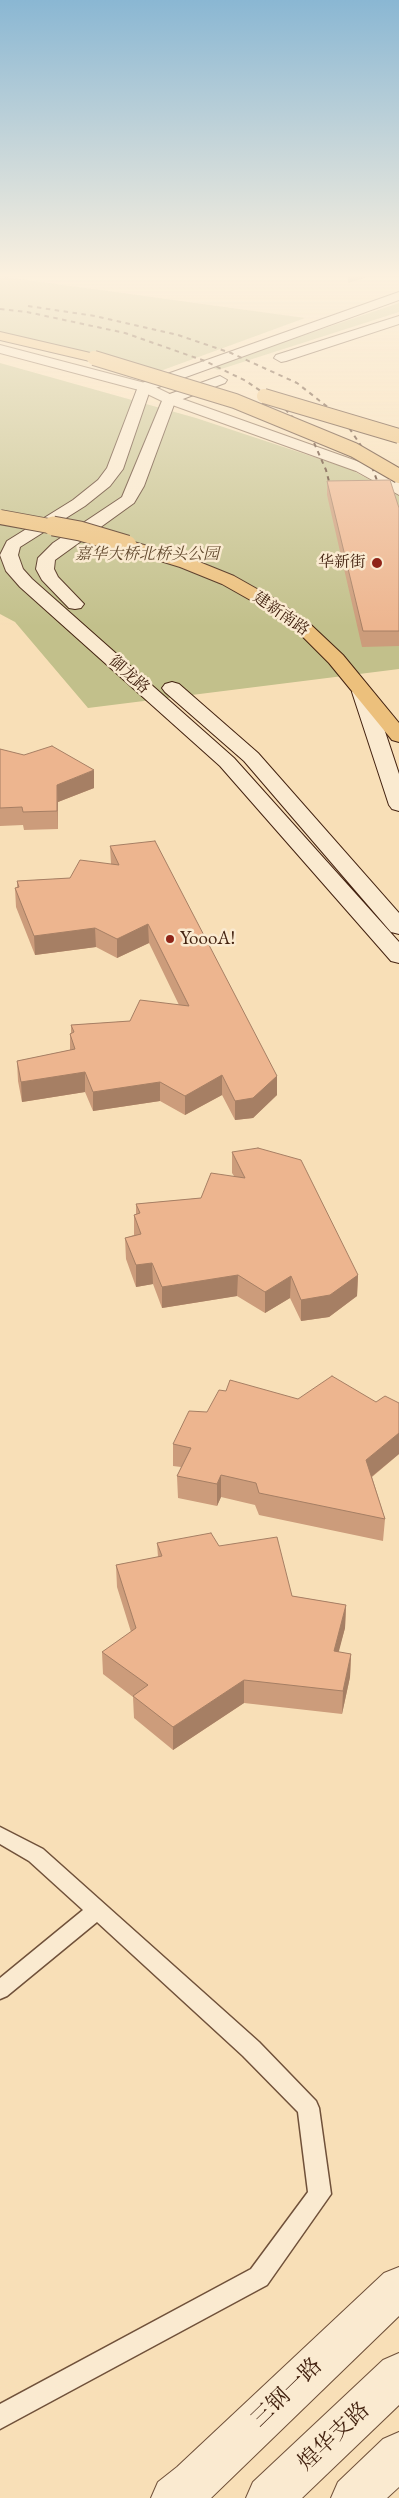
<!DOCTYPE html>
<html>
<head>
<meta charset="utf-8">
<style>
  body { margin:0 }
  canvas { display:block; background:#f8dfb7 }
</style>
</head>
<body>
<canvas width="399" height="2498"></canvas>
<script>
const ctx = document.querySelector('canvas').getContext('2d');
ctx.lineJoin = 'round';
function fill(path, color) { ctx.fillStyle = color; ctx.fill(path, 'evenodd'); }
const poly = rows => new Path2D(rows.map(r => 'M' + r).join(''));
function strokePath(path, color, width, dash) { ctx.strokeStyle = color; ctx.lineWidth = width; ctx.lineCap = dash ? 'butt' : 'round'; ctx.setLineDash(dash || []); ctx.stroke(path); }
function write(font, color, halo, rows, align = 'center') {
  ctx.font = font + ' "EB Garamond","Noto Serif SC",serif'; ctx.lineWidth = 5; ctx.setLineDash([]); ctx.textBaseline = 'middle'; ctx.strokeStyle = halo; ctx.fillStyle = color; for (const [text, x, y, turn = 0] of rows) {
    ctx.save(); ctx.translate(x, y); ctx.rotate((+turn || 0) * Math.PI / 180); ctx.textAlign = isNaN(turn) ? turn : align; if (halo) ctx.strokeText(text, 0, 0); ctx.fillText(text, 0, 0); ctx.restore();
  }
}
fill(poly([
  [0,277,5,277,305,318,163,370,144,372,0,340],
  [399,303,399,312,218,370,210,367],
  [0,363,196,418,350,469,399,496,399,669,88,708,15,622,0,614]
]), '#c2c08b');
const service = poly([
  [0,1827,43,1849,259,2042,316,2101,319,2108,331,2194,267,2285,0,2429,0,2404,251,2269,308,2192,298,2112,243,2056,97,1922,7,1996,0,1999,0,1978,83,1910,29,1861,0,1844,0,1827]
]);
const tertiary = poly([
  [0,345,149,384,174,396,368,465,399,483,399,495,356,471,164,402,139,390,0,353,0,345],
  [399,2267,399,2316,211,2498,151,2498,158,2482,177,2467,384,2273,399,2267],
  [399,2353,399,2405,302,2498,246,2498,253,2482,383,2360,399,2353],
  [399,2432,399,2487,387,2498,331,2498,338,2482,383,2439,399,2432]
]);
const secondary = poly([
  [399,292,399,300,150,390,123,469,110,486,85,506,20,547,18,555,23,569,32,579,234,758,399,942,399,963,391,961,220,766,20,587,6,571,0,555,7,541,73,500,98,480,107,468,139,384,399,292],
  [399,316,399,324,286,361,281,362,274,358,276,355,399,316],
  [220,376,227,380,225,383,175,402,144,486,134,503,55,560,54,569,58,577,84,604,81,608,75,609,69,608,42,580,36,569,38,558,53,543,122,497,164,396,220,376],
  [172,682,179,684,258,753,399,913,399,934,391,932,244,761,165,692,162,688,165,684,172,682],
  [362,686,369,688,372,692,399,774,399,811,392,809,389,805,352,692,355,688,362,686]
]);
const primary = poly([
  [0,332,99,355,101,358,94,362,0,340,0,332],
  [127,540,192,559,234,576,273,598,309,623,343,655,399,723,399,742,392,740,329,663,297,631,261,606,222,584,180,567,121,549,119,545,121,541,127,540]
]);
strokePath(service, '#70513a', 3);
strokePath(tertiary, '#70513a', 2);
strokePath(secondary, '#432210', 2);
strokePath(primary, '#432210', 2);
fill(service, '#faead0');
fill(tertiary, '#faead0');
fill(secondary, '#faead0');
fill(primary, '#ecc07c');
strokePath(poly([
  [28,306,95,316,178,335,231,353,297,383,343,419,368,456,382,494],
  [0,309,27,312,125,333,205,361,246,381,280,404,311,436,326,470,332,493]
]), '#432210', 2, [4.5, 4.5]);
const primaryBridgeFar1 = poly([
  [94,358,235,401,354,450,399,476],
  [264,396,399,436],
  [0,517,60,528]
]);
const primaryBridge = poly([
  [53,526,80,531,127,545]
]);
strokePath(primaryBridgeFar1, '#432210', 16, []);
strokePath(primaryBridge, '#432210', 21, []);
strokePath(primaryBridgeFar1, '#ecc07c', 14);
strokePath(primaryBridge, '#ecc07c', 19);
fill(poly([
  [327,481,399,508,399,646,362,647,327,495],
  [0,749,94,788,58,802,58,829,24,830,23,825,0,826],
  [110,846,277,1095,253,1118,235,1120,222,1095,185,1115,160,1101,93,1111,85,1092,22,1102,18,1081,17,1061,70,1050,70,1034,71,1033,71,1025,130,1021,179,1005,149,943,117,958,96,947,35,955,16,907,15,888,17,888,17,881,70,878,111,864],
  [232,1152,358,1275,357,1296,329,1317,301,1321,290,1298,265,1313,237,1296,162,1308,153,1284,136,1287,126,1259,125,1238,134,1235,134,1215,136,1214,136,1204,201,1198,234,1176,232,1173],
  [298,1399,399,1403,399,1454,372,1477,385,1519,383,1541,259,1515,255,1505,221,1497,217,1506,178,1498,177,1476,181,1467,173,1466,173,1444,207,1412],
  [157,1543,219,1546,292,1596,346,1605,345,1628,338,1652,351,1654,350,1677,342,1714,244,1703,173,1750,134,1718,133,1697,103,1674,102,1652,131,1632,117,1587,116,1565,158,1557]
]), '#cc9c7b');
fill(poly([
  [348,277,367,277,348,283],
  [94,770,94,788,58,802,58,829,57,785],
  [148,924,149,943,117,958,117,939],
  [95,928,96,947,35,955,34,936],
  [85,1072,85,1092,22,1102,21,1082],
  [222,1075,222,1095,185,1115,185,1096],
  [277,1076,277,1095,253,1118,235,1120,235,1101],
  [160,1082,160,1101,93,1111,93,1092],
  [152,1263,153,1284,136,1287,136,1265],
  [238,1275,237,1296,162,1308,162,1287],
  [358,1275,357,1296,329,1317,301,1321,301,1300],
  [291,1276,290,1298,265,1313,265,1292],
  [399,1433,399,1454,365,1482,366,1460],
  [221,1475,221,1497,217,1506,217,1484],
  [346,1605,345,1628,333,1674,334,1651],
  [351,1654,350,1677,342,1714,343,1691],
  [244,1680,244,1703,173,1750,173,1727]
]), '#a67f64');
const building = poly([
  [390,480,399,508,399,631,363,631,327,481,390,480],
  [52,746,94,770,57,785,57,811,23,812,22,807,0,808,0,749,24,755,52,746],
  [155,841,277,1076,253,1098,235,1101,222,1075,185,1096,160,1082,93,1092,85,1072,21,1082,17,1061,75,1049,70,1034,74,1032,71,1025,130,1021,140,1000,189,1006,148,924,117,939,95,928,34,936,15,888,19,887,17,881,70,878,80,860,119,865,110,846,155,841],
  [258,1148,301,1160,358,1275,330,1295,301,1300,291,1276,265,1292,238,1275,162,1287,152,1263,136,1265,125,1238,141,1234,134,1215,140,1213,136,1204,201,1198,211,1173,245,1178,232,1152,258,1148],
  [332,1376,376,1402,385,1396,399,1403,399,1433,366,1460,385,1519,259,1493,256,1483,221,1475,217,1484,177,1476,191,1448,173,1444,189,1411,207,1412,219,1390,226,1391,230,1380,298,1399,332,1376],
  [211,1533,219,1546,277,1537,292,1596,346,1605,334,1651,351,1654,343,1691,244,1680,173,1727,133,1696,148,1685,102,1652,136,1628,116,1565,162,1556,157,1543,211,1533]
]);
fill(building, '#edb58f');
strokePath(building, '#a67f64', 1);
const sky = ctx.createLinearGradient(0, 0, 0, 627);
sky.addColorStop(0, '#8ab7d3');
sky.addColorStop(0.44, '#fcf1df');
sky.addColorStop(1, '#fcf1df00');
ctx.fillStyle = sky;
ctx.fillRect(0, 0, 399, 627);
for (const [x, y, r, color] of [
  [377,563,6,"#8f2418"],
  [170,939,5,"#8f2418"]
]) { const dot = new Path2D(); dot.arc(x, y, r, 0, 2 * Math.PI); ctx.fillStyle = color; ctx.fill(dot); strokePath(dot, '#faead0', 2); }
write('italic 16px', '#634a2f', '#faead0', [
  ["嘉华大桥北桥头公园",147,555]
]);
write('16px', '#432210', '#faead0', [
  ["华新街",366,563]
], 'right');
write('16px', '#432210', '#faead0', [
  ["建新南路",281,614,35],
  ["御龙路",129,675,42]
]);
write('19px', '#432210', '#faead0', [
  ["YoooA!",180,939]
], 'left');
write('22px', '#432210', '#faead0', [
  ["三钢一路",287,2393,-44],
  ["煌华支路",334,2437,-43]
]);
</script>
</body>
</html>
